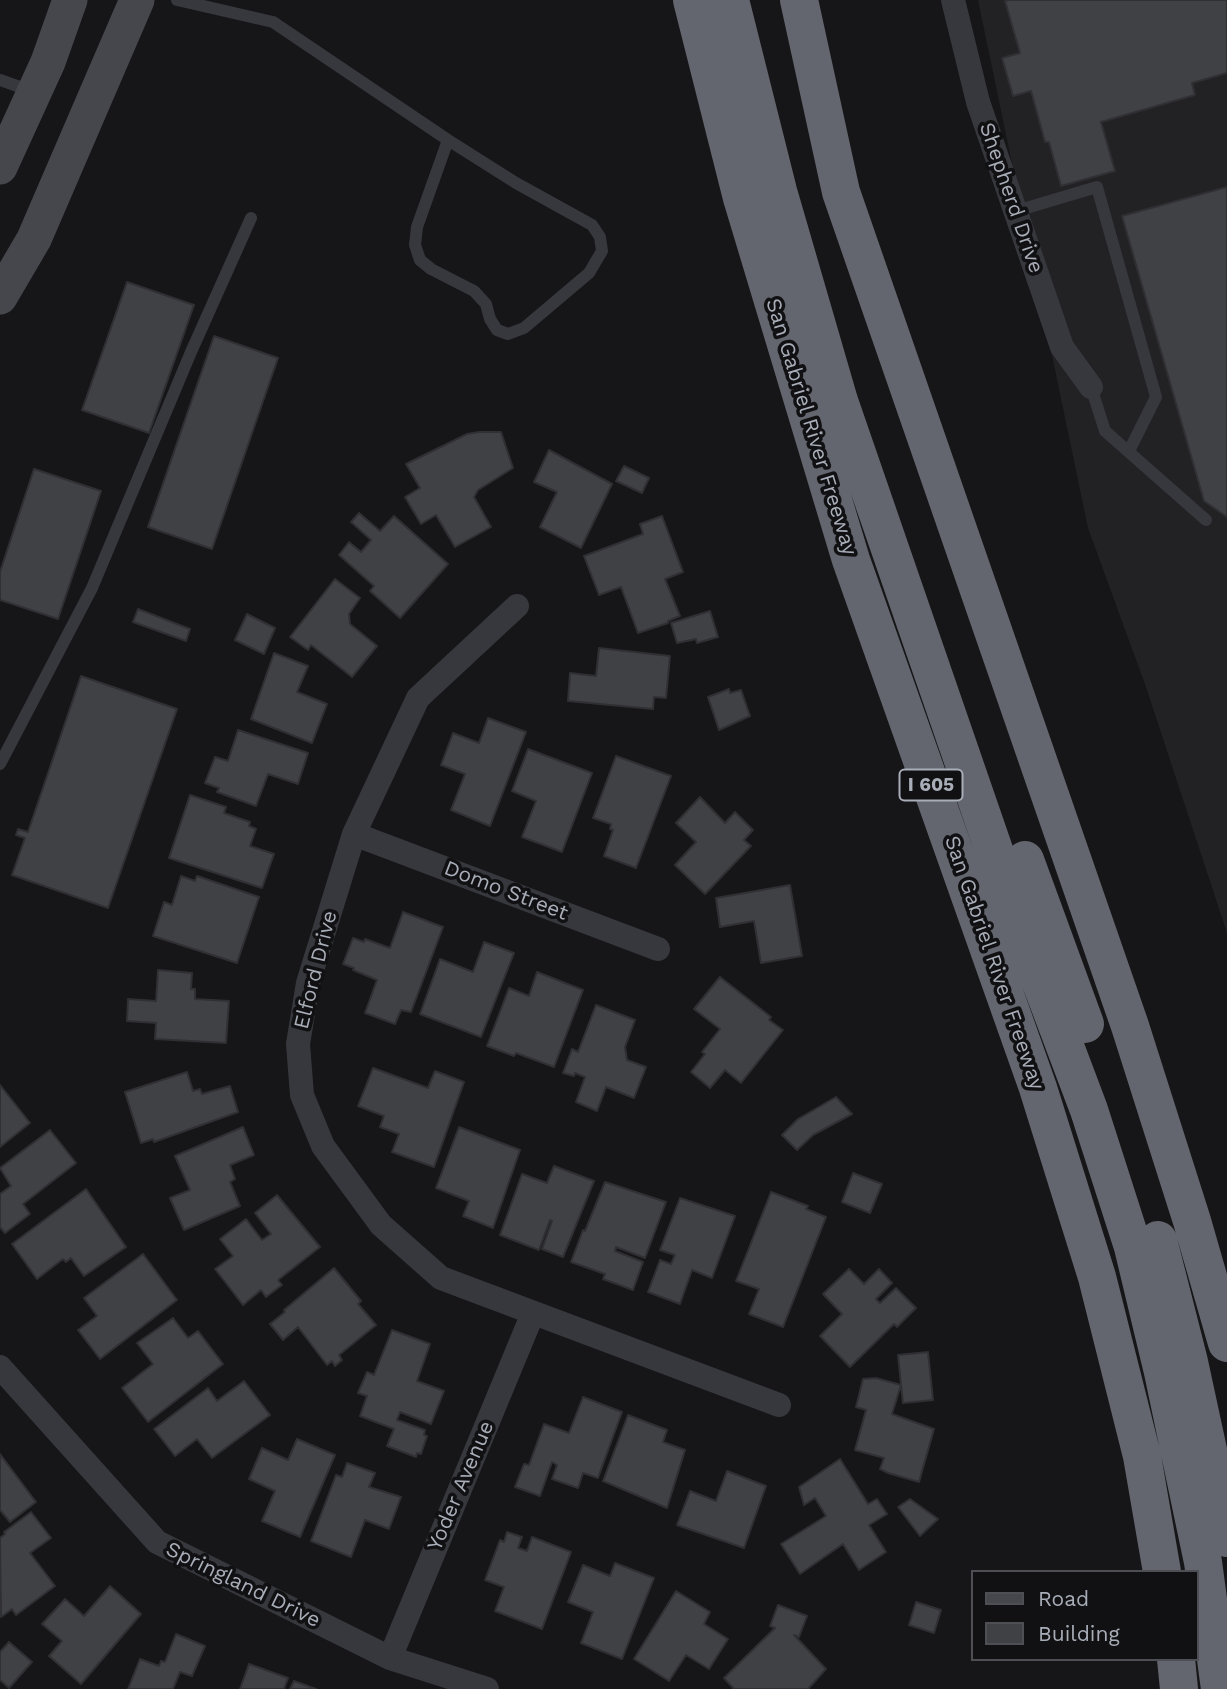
<!DOCTYPE html>
<html>
<head>
<meta charset="utf-8">
<style>
  body { margin:0 }
  #map { position:relative; width:1227px; height:1689px; overflow:hidden; background:#161618; font-family:"Work Sans",sans-serif }
  canvas { display:block }
  .legend { position:absolute; left:971px; top:1570px; width:228px; height:91px; box-sizing:border-box; background:#111113; border:2px solid #4d4f55; margin:0; padding:9px 12px; list-style:none; font-size:21px; color:#a8adb8 }
  .legend li { display:flex; align-items:center; gap:14px; height:35px }
  .legend b { width:35px; border:2px solid #4d4f55 }
</style>
</head>
<body>
<div id="map">
<canvas width="1227" height="1689"></canvas>
<ul class="legend">
<li><b style="height:9px;background:#45474d"></b>Road</li>
<li><b style="height:19px;background:#404145"></b>Building</li>
</ul>
</div>
<script>
const ctx = document.querySelector('canvas').getContext('2d');
ctx.lineJoin = 'round';
function fill(path, color) { ctx.fillStyle = color; ctx.fill(path, 'evenodd'); }
const poly = rows => new Path2D(rows.map(r => 'M' + r).join(''));
function strokePath(path, color, width, dash) { ctx.strokeStyle = color; ctx.lineWidth = width; ctx.lineCap = dash ? 'butt' : 'round'; ctx.setLineDash(dash || []); ctx.stroke(path); }
function write(font, color, halo, rows, align = 'center') {
  ctx.font = font + ' "Work Sans",sans-serif'; ctx.lineWidth = 7; ctx.setLineDash([]); ctx.textBaseline = 'middle'; ctx.strokeStyle = halo; ctx.fillStyle = color; for (const [text, x, y, turn = 0] of rows) {
    ctx.save(); ctx.translate(x, y); ctx.rotate((+turn || 0) * Math.PI / 180); ctx.textAlign = isNaN(turn) ? turn : align; if (halo) ctx.strokeText(text, 0, 0); ctx.fillText(text, 0, 0); ctx.restore();
  }
}
fill(poly([
  [978,0,1227,0,1227,933,1146,687,1088,528]
]), '#222225');
const building = poly([
  [1009,0,1227,0,1227,73,1192,83,1195,95,1101,122,1115,171,1061,186,1049,142,1045,142,1031,91,1013,96,1002,58,1020,53,1005,1,1009,0],
  [1227,187,1227,517,1204,501,1122,216,1227,187],
  [127,282,194,305,149,433,82,410,127,282],
  [214,336,278,358,212,549,148,527,214,336],
  [479,432,501,432,513,468,478,490,474,497,491,527,455,547,436,515,421,524,405,497,420,488,406,464,467,434,479,432],
  [549,450,612,484,581,548,540,527,557,492,534,482,549,450],
  [624,466,649,478,642,493,616,481,624,466],
  [34,469,101,491,58,619,0,600,0,572,34,469],
  [359,513,380,531,394,516,448,564,400,618,370,591,374,586,339,555,349,542,361,552,371,540,351,522,359,513],
  [662,516,683,572,665,579,680,616,668,621,668,623,638,633,621,587,599,595,584,556,643,534,640,524,662,516],
  [335,579,360,598,349,614,350,624,377,646,352,677,311,645,308,650,290,637,335,579],
  [138,609,190,629,186,641,133,622,138,609],
  [710,611,718,637,697,643,696,639,677,643,671,623,710,611],
  [247,614,275,628,264,654,235,640,247,614],
  [599,648,670,656,666,698,654,697,653,709,568,701,570,673,596,676,599,648],
  [274,653,308,666,297,692,327,704,312,743,251,719,274,653],
  [81,676,177,709,108,908,12,875,25,838,16,835,18,829,28,832,81,676],
  [729,689,730,693,741,690,750,716,719,730,708,697,729,689],
  [488,718,526,732,490,826,451,810,465,774,441,765,453,733,479,743,488,718],
  [238,730,308,753,298,784,268,774,256,806,217,792,219,788,205,783,215,757,228,761,238,730],
  [528,749,592,773,562,852,522,837,536,801,512,791,528,749],
  [616,756,671,776,636,868,604,856,613,830,610,829,611,824,593,818,616,756],
  [190,795,226,807,224,813,250,822,249,826,256,829,250,846,274,854,262,888,169,858,190,795],
  [700,797,725,823,735,812,753,830,744,840,751,846,705,894,675,865,696,842,676,823,700,797],
  [181,876,195,881,197,876,259,897,237,963,153,936,164,902,172,905,181,876],
  [790,885,802,956,761,963,754,921,720,927,716,898,790,885],
  [403,912,443,927,411,1012,401,1010,395,1024,365,1013,377,980,353,970,354,968,343,964,353,938,364,942,365,939,390,948,403,912],
  [484,942,514,953,481,1037,420,1014,440,959,473,972,484,942],
  [158,970,192,973,191,989,195,989,195,999,229,1001,226,1043,155,1039,156,1023,127,1021,128,999,156,1001,158,970],
  [537,972,583,990,554,1067,516,1053,514,1056,487,1046,509,988,529,996,537,972],
  [720,977,771,1017,769,1020,783,1030,741,1083,725,1070,710,1088,691,1072,705,1054,702,1052,720,1029,694,1009,720,977],
  [596,1005,635,1020,625,1047,627,1060,646,1067,634,1098,606,1087,597,1111,576,1102,585,1077,575,1073,574,1076,563,1073,572,1049,578,1052,596,1005],
  [373,1068,428,1088,435,1071,464,1082,434,1167,392,1152,399,1134,380,1127,384,1116,358,1106,373,1068],
  [187,1072,193,1091,200,1089,202,1094,230,1086,238,1112,154,1142,153,1139,141,1143,125,1092,187,1072],
  [0,1085,30,1123,0,1147,0,1085],
  [836,1097,852,1114,813,1135,797,1150,782,1135,798,1119,836,1097],
  [243,1127,254,1155,230,1165,235,1179,230,1182,240,1206,184,1230,170,1198,190,1190,175,1156,243,1127],
  [459,1127,520,1150,493,1228,463,1216,469,1201,436,1188,459,1127],
  [50,1130,76,1163,23,1204,30,1214,5,1233,0,1227,0,1194,11,1186,0,1168,50,1130],
  [554,1166,594,1181,563,1257,542,1249,552,1221,550,1220,539,1250,500,1235,522,1174,547,1183,554,1166],
  [853,1173,882,1184,870,1213,842,1202,853,1173],
  [605,1182,666,1202,645,1258,616,1247,615,1251,643,1262,633,1290,603,1279,605,1274,571,1262,583,1230,585,1231,605,1182],
  [86,1189,126,1247,84,1276,71,1258,66,1262,63,1259,37,1279,12,1244,86,1189],
  [771,1192,808,1206,806,1209,826,1217,783,1327,749,1314,759,1289,736,1281,771,1192],
  [277,1195,320,1247,278,1280,282,1285,266,1297,261,1290,243,1305,215,1269,233,1256,220,1239,246,1219,262,1240,271,1234,255,1213,277,1195],
  [680,1198,735,1216,712,1278,692,1270,680,1304,648,1292,660,1260,671,1264,675,1255,660,1250,680,1198],
  [143,1254,177,1300,100,1359,78,1330,97,1316,84,1298,143,1254],
  [334,1268,361,1301,358,1304,376,1325,339,1355,342,1360,335,1366,332,1361,327,1365,298,1327,283,1340,270,1324,285,1312,284,1310,334,1268],
  [849,1269,864,1284,879,1269,892,1283,876,1299,880,1303,896,1288,916,1308,897,1327,894,1324,850,1367,820,1336,842,1314,823,1294,849,1269],
  [173,1318,188,1338,198,1331,223,1364,148,1422,122,1388,153,1364,137,1343,173,1318],
  [392,1330,430,1344,417,1381,444,1391,431,1424,400,1412,397,1420,425,1430,424,1435,427,1436,421,1454,417,1453,416,1457,387,1446,394,1429,360,1416,367,1396,358,1393,367,1372,374,1375,392,1330],
  [928,1352,933,1400,903,1403,898,1355,928,1352],
  [876,1378,901,1385,892,1414,934,1429,919,1482,888,1473,880,1469,884,1458,855,1450,866,1410,856,1407,863,1379,876,1378],
  [244,1381,270,1415,212,1458,197,1439,175,1456,154,1429,208,1388,217,1401,244,1381],
  [583,1397,622,1412,598,1478,583,1473,578,1488,552,1479,557,1465,552,1462,540,1496,515,1487,524,1464,529,1465,544,1424,569,1433,583,1397],
  [628,1415,667,1430,663,1442,685,1450,667,1508,603,1481,628,1415],
  [297,1439,335,1455,300,1537,262,1521,275,1491,249,1479,262,1448,288,1460,297,1439],
  [0,1454,36,1502,10,1522,0,1510,0,1454],
  [840,1459,868,1504,877,1499,887,1514,869,1525,886,1552,859,1570,843,1544,800,1574,781,1544,826,1516,815,1498,804,1505,799,1487,840,1459],
  [347,1463,375,1473,369,1487,401,1497,389,1529,365,1520,351,1557,311,1541,336,1475,342,1477,347,1463],
  [727,1471,766,1486,744,1548,677,1525,690,1491,716,1501,727,1471],
  [910,1499,938,1519,920,1536,898,1507,910,1499],
  [31,1512,51,1538,30,1553,55,1586,16,1615,12,1609,1,1617,0,1538,5,1534,4,1532,31,1512],
  [507,1532,522,1537,518,1548,527,1551,532,1537,571,1552,542,1629,495,1611,504,1587,485,1580,500,1540,504,1542,507,1532],
  [615,1563,654,1578,622,1659,581,1643,593,1612,568,1602,583,1565,610,1576,615,1563],
  [110,1586,141,1614,81,1684,49,1656,62,1641,42,1624,65,1599,84,1616,110,1586],
  [676,1591,710,1612,704,1624,728,1639,709,1669,686,1655,669,1681,634,1659,676,1591],
  [916,1602,941,1610,934,1633,909,1625,916,1602],
  [778,1605,807,1616,799,1637,794,1635,826,1669,808,1689,734,1689,724,1678,775,1628,770,1626,778,1605],
  [176,1634,205,1646,192,1676,180,1672,173,1689,128,1689,140,1659,159,1666,161,1661,165,1662,176,1634],
  [9,1642,32,1662,9,1688,0,1680,0,1652,9,1642],
  [249,1664,288,1678,284,1689,240,1689,249,1664],
  [294,1681,316,1689,290,1689,294,1681]
]);
fill(building, '#404145');
strokePath(building, '#303034', 2);
strokePath(poly([
  [177,0,273,22,448,140,516,183,592,225,600,237,602,251,589,273,524,328,508,334,497,330,490,319,486,304,474,291,431,269,420,260,415,245,417,227,448,140],
  [0,80,31,91],
  [1016,211,1097,187,1156,397,1129,451],
  [1091,387,1105,431,1206,520],
  [0,764,92,588,191,352,251,218]
]), '#37383d', 12);
strokePath(poly([
  [953,0,978,102,1062,347,1091,387],
  [517,606,418,698,354,834,308,983,298,1044,302,1095,323,1146,381,1225,441,1278,779,1405],
  [354,834,658,949],
  [0,1367,157,1542,390,1658,487,1689],
  [390,1658,533,1313]
]), '#37383d', 24);
strokePath(poly([
  [0,167,48,62,70,0],
  [0,297,34,239,137,0]
]), '#45474d', 35);
strokePath(poly([
  [692,0,742,198,851,560,1038,1088,1097,1277,1142,1456,1162,1572],
  [730,0,778,191,839,401,1025,940,1089,1110,1133,1247,1163,1372,1203,1562,1220,1689],
  [799,0,841,192,1130,1026,1192,1221,1227,1343],
  [1025,860,1085,1024],
  [1158,1240,1189,1362,1227,1538],
  [1176,1659,1179,1689]
]), '#63666e', 38);
for (const [x, y, w] of [
  [931,785,63]
]) { const box = new Path2D(); box.roundRect(x - w / 2, y - 15.5, w, 31, 5); ctx.fillStyle = '#111113'; ctx.fill(box); strokePath(box, '#a8adb8', 2); }
write('bold 19px', '#a8adb8', null, [
  ["I 605",931,785]
]);
write('21px', '#a8adb8', '#111113', [
  ["Shepherd Drive",1011,198,71],
  ["San Gabriel River Freeway",811,427,73],
  ["Domo Street",506,891,21],
  ["San Gabriel River Freeway",994,963,71],
  ["Elford Drive",316,970,-76],
  ["Yoder Avenue",461,1486,-67],
  ["Springland Drive",243,1585,26]
]);
</script>
</body>
</html>
